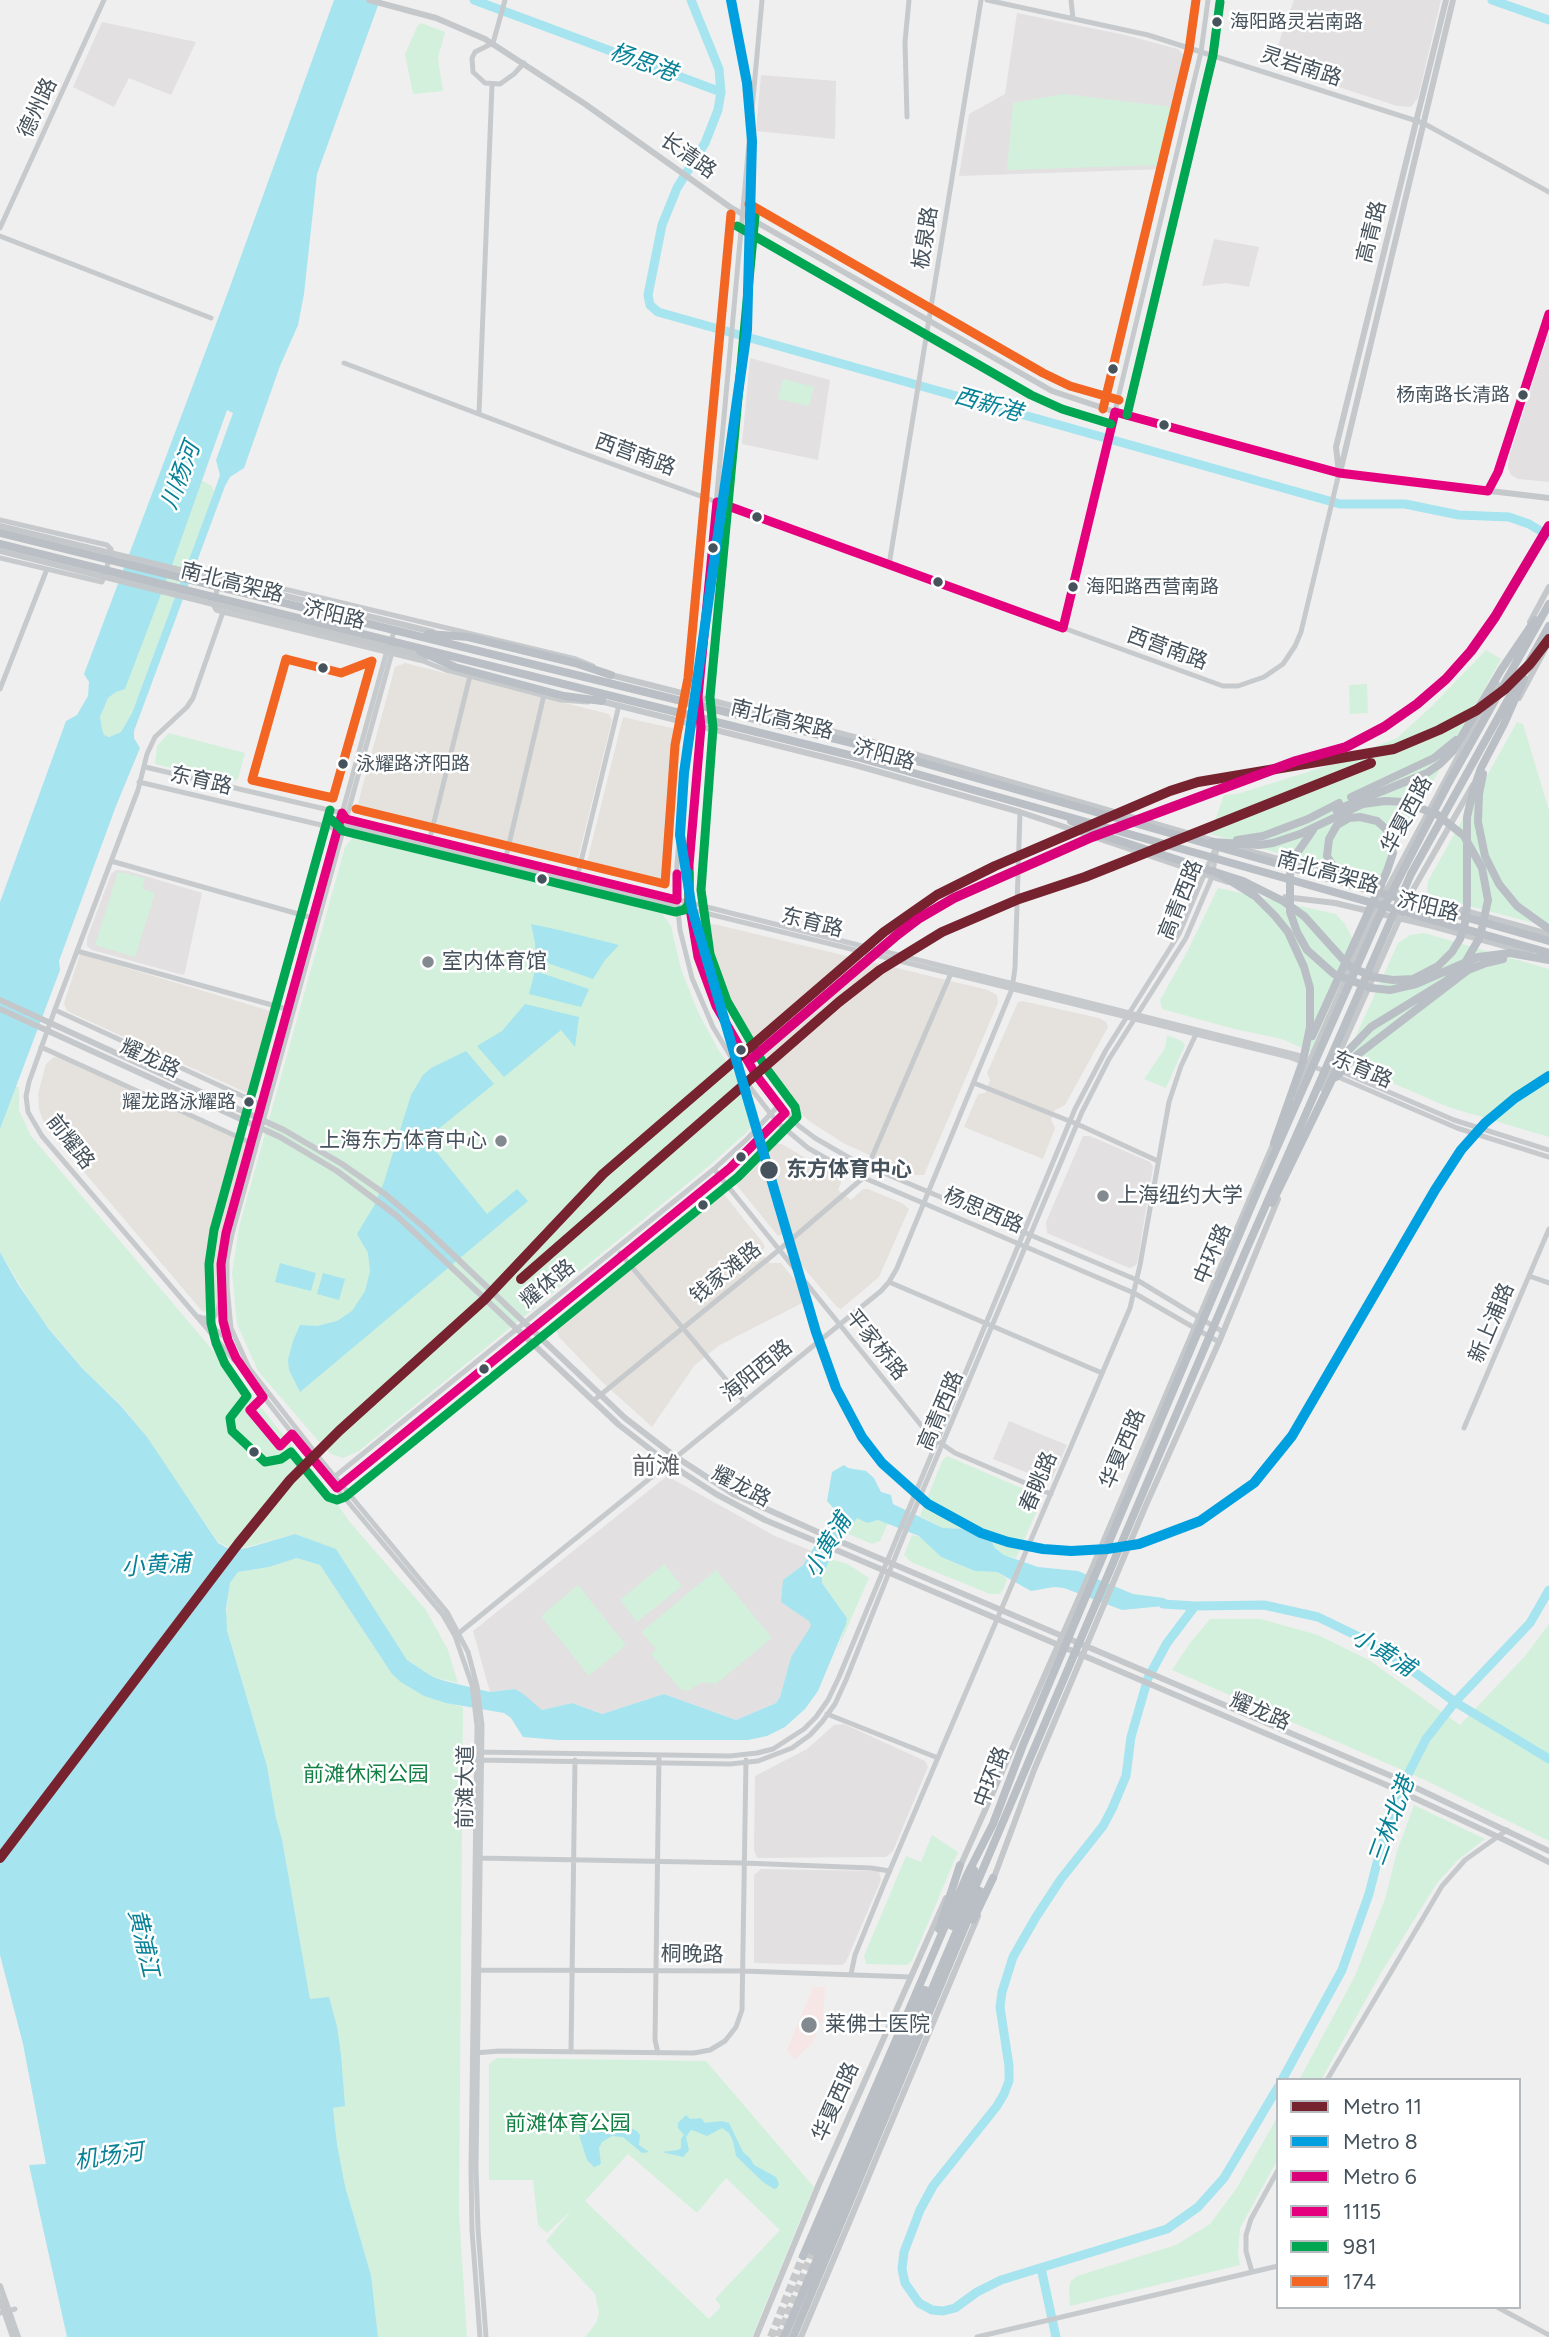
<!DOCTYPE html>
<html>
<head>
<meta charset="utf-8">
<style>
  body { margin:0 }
  #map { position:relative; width:1549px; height:2337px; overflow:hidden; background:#f0efef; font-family:Figtree,sans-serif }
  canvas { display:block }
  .legend { position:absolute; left:1276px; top:2078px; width:245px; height:231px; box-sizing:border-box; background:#fff; border:2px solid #b5babe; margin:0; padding:9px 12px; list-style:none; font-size:21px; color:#46535d }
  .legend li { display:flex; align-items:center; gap:14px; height:35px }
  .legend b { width:35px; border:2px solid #b5babe }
</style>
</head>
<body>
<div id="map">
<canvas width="1549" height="2337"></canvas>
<ul class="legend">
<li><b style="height:9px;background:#76232f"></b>Metro 11</li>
<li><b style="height:9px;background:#009fdf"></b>Metro 8</li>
<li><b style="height:9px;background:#d9017a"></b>Metro 6</li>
<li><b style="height:9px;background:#e5007d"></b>1115</li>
<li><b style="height:9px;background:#00a651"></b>981</li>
<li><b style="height:9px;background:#f26522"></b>174</li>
</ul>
</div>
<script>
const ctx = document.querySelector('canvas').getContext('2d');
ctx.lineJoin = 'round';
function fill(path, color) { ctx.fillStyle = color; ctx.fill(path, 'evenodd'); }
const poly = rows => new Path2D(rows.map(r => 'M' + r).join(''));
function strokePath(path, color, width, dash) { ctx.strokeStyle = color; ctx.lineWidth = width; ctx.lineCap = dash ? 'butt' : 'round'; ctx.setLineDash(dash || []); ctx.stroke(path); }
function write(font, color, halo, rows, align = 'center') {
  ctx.font = font + ' Figtree,"Noto Sans SC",sans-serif'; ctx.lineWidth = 5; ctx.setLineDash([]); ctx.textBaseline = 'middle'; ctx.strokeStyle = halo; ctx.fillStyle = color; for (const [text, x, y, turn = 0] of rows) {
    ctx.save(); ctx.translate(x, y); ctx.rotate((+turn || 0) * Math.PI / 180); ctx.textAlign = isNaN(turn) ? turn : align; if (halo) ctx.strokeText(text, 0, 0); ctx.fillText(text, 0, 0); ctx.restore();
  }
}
fill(poly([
  [405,663,609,714,612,720,576,867,360,815,357,807,395,667],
  [623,717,676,729,681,738,670,876,660,884,590,868,587,862],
  [714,924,988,990,997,995,998,1003,924,1175,913,1175,843,1143,809,1121,786,1100,762,1070,727,1007,703,928,704,925],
  [80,954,277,1013,278,1019,258,1092,256,1094,247,1093,67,1011,64,1003],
  [1022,1001,1099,1018,1106,1022,1108,1027,1065,1105,1055,1110,1051,1120,1055,1128,1043,1159,964,1127,978,1094,985,1093,990,1080,987,1073,1018,1002],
  [54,1057,60,1058,247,1144,224,1226,218,1267,219,1300,212,1313,202,1311,45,1126,39,1109,38,1094,46,1064],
  [773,1143,782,1144,842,1180,838,1190,851,1200,863,1189,868,1189,902,1203,909,1209,879,1277,841,1309,837,1307,791,1253,793,1244,784,1234,778,1236,735,1183],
  [723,1193,763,1243,765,1247,761,1253,770,1263,781,1263,810,1299,718,1346,694,1366,652,1427,600,1380,559,1337,556,1330,559,1319,690,1212]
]), '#e5e2dd');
fill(poly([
  [1294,0,1441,0,1418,98,1411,107,1397,106,1271,65],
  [1017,13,1125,35,1178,49,1188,60,1189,69,1165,169,959,176,969,114,1005,94],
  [102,22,196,42,171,95,129,78,114,107,73,87],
  [761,75,836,81,835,139,756,131],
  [1214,239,1259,247,1249,287,1226,283,1202,286],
  [1549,332,1549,482,1518,479,1511,475,1508,467,1509,457],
  [750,358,830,380,818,460,742,444],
  [116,870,128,871,202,893,185,972,183,975,92,950,87,946,87,938,111,874],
  [1083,1136,1090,1136,1150,1162,1153,1167,1137,1264,1133,1267,1129,1268,1047,1233,1046,1222],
  [1009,1421,1067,1445,1052,1479,1045,1480,993,1459],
  [667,1476,775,1536,812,1551,803,1565,783,1580,812,1626,810,1631,791,1657,780,1697,776,1703,736,1720,664,1694,602,1714,572,1703,542,1710,515,1689,490,1692,473,1631],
  [844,1724,925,1761,928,1767,893,1851,886,1857,757,1858,754,1850,755,1776,807,1749,834,1725],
  [761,1869,879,1871,881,1880,846,1962,842,1965,754,1963,754,1875]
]), '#e2e0e1');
fill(poly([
  [813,1987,825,1987,823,2019,812,2043,795,2060,787,2050]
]), '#f7e6e6');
fill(poly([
  [421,23,445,32,438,58,443,91,413,94,405,54,418,25],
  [1064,94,1171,107,1159,165,1007,170,1013,103],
  [783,379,814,387,809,406,778,399],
  [201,480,212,486,214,492,132,713,121,732,109,737,104,735,102,729,100,717,108,698,116,692,125,688],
  [1486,650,1501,659,1378,881,1210,834,1224,795,1237,794,1327,766,1397,738,1433,705],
  [1367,684,1368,713,1350,714,1349,685],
  [1517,722,1523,724,1549,810,1549,927,1435,897,1427,892,1428,881],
  [169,733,245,753,238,779,231,783,155,764,157,746],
  [362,835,660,911,671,926,681,969,698,1012,718,1049,755,1104,758,1113,754,1124,746,1133,709,1166,359,1451,343,1458,331,1454,320,1443,258,1371,237,1324,232,1273,239,1227,345,847,354,836],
  [118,872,145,878,142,889,155,893,135,957,95,945],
  [1218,888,1336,914,1345,924,1356,945,1311,1052,1282,1039,1234,1029,1162,1009,1160,1000,1186,954],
  [1424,933,1549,969,1549,1137,1448,1107,1344,1062,1398,943,1410,935],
  [1167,1035,1182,1041,1185,1045,1166,1088,1144,1079,1165,1048],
  [15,1087,19,1087,19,1110,31,1136,260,1406,321,1481,349,1521,426,1610,448,1650,458,1683,433,1677,407,1660,335,1549,295,1534,235,1550,218,1542,142,1431,121,1405,88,1374,41,1319,0,1252,0,1129],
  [947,1456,1040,1496,1041,1502,1016,1558,1004,1555,995,1548,989,1537,980,1532,971,1529,943,1528,920,1516,942,1461],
  [857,1518,867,1522,878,1520,888,1523,880,1541,872,1544,846,1533],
  [912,1535,921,1537,941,1557,975,1571,997,1572,1007,1579,1004,1588,1000,1594,990,1594,911,1562,904,1555],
  [297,1558,320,1565,392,1674,424,1696,463,1707,459,2212,467,2337,378,2337,371,2275,345,2186,337,2144,333,2108,345,2105,310,2000,282,1839,276,1818,267,1766,225,1622,230,1583,238,1572,269,1567],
  [830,1559,848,1564,869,1578,838,1649,847,1618,822,1583,822,1577],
  [664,1564,682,1586,637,1622,620,1600],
  [716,1570,772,1638,716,1684,702,1682,688,1691,680,1689,651,1654,656,1649,641,1632],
  [578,1585,626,1645,589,1676,541,1616],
  [1210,1619,1261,1619,1318,1635,1369,1660,1460,1725,1525,1656,1549,1624,1549,1841,1425,1780,1172,1670,1190,1643],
  [1414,1805,1485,1839,1459,1859,1437,1883,1381,1973,1321,2080,1299,2080,1355,1976,1385,1899,1397,1851],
  [932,1835,958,1852,912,1961,907,1965,866,1964,864,1956,906,1856,921,1862],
  [497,2058,706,2061,814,2187,752,2337,585,2337,596,2323,599,2313,595,2294,546,2241,571,2211,547,2233,538,2225,533,2180,489,2180,489,2064],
  [628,2154,697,2213,726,2178,780,2230,715,2299,721,2307,709,2319,585,2201],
  [1278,2116,1278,2159,1240,2228,1238,2253,1240,2265,1070,2306,1069,2288,1071,2281,1077,2276,1176,2245,1210,2224,1236,2189]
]), '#d3f0dc');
fill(poly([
  [334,0,380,0,317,174,304,294,298,325,280,366,244,468,230,477,225,486,134,731,134,738,140,748,116,806,59,961,60,970,0,1129,0,902,66,721,77,715,88,696,89,682,84,674,228,292],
  [227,410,233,413,216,460,220,475,214,492,132,713,121,732,109,737,104,735,102,729,100,717,108,698,116,692,125,689,172,565],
  [531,924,559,930,619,945,605,960,593,979,536,959,535,943],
  [535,971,589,989,581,1007,529,994],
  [525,1004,579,1017,575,1047,561,1030,504,1077,477,1046,502,1031],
  [466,1051,494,1084,426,1139,487,1214,517,1189,528,1201,300,1392,289,1370,288,1360,293,1341,300,1325,317,1326,337,1321,352,1311,365,1291,370,1271,368,1253,357,1234,374,1206,384,1182,411,1095,423,1075,431,1068],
  [0,1252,18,1284,48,1328,83,1369,121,1406,147,1437,218,1543,231,1550,247,1548,295,1534,336,1549,407,1660,433,1677,445,1681,490,1692,515,1689,522,1693,542,1710,572,1703,602,1714,664,1694,736,1720,776,1703,780,1697,791,1657,811,1626,809,1621,781,1602,783,1580,803,1565,836,1511,827,1501,832,1472,844,1465,848,1468,866,1471,874,1478,881,1492,891,1495,893,1504,943,1528,971,1529,980,1532,989,1537,995,1548,1004,1555,1038,1567,1078,1571,1133,1594,1164,1598,1174,1605,1122,1610,1064,1588,1054,1587,1031,1591,997,1572,975,1571,941,1557,919,1536,878,1520,867,1523,857,1518,830,1559,822,1577,822,1583,847,1618,846,1624,818,1691,805,1709,785,1727,767,1736,748,1740,558,1740,523,1737,511,1718,504,1713,446,1703,424,1696,401,1682,392,1674,320,1565,297,1558,269,1567,238,1572,230,1583,226,1609,227,1630,267,1766,276,1818,282,1839,310,1999,329,1997,337,2027,341,2055,345,2106,333,2108,337,2144,345,2186,371,2275,378,2337,67,2337,29,2165,46,2164,23,2044,0,1955],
  [280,1263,316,1273,311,1291,275,1282],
  [323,1273,345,1279,339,1300,317,1294],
  [686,2115,690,2119,701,2118,705,2123,722,2121,729,2123,743,2152,750,2158,754,2165,776,2177,779,2184,777,2188,774,2189,763,2182,736,2156,733,2141,729,2133,722,2128,707,2136,692,2130,690,2131,686,2137,689,2150,683,2157,662,2152,678,2150,681,2148,681,2139,684,2135,678,2128,678,2123],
  [616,2125,626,2126,637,2131,640,2135,639,2145,649,2152,642,2153,623,2137,612,2136,602,2142,599,2148,601,2164,594,2167,587,2160,579,2135,584,2130]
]), '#a6e4ef');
strokePath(poly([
  [474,0,721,92],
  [691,0,719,69,721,92,718,110,705,143,677,188,662,225,648,295,650,305,658,312,1340,504,1405,504,1459,515,1509,517,1529,524,1549,536],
  [1492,0,1549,20],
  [1163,1604,1195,1606,1264,1605,1318,1617,1380,1647,1455,1702,1549,1759],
  [1195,1606,1167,1643,1148,1678,1131,1737,1126,1776,1112,1809,1103,1826,1061,1879,1036,1917,1013,1957,1002,1992,1000,2007,1009,2066,1009,2081,1004,2094,997,2106,933,2186,920,2210,904,2252,902,2269,905,2283,919,2303,932,2310,943,2311,955,2308,977,2292,1001,2280,1167,2229,1198,2207,1224,2178,1278,2087],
  [1282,2080,1342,1970,1369,1894,1381,1847,1402,1786,1426,1739,1455,1702,1530,1623,1549,1590],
  [1041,2268,1056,2337]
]), '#a6e4ef', 9);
strokePath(poly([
  [771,2337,803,2256],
  [779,2337,813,2251]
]), '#c6c8ca', 8, [8, 4]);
strokePath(poly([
  [505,0,493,43,475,52,472,58,473,72,485,83,500,84,514,74,524,63],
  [762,0,700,680,687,746,677,864,676,891,680,930,692,978,713,1027,746,1082,777,1122,808,1148,848,1171,1134,1293,1219,1342],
  [987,0,1148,35,1423,123,1549,192],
  [1071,0,1073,18],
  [907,117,905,42,909,0],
  [0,228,104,0],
  [0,236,211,318],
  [344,363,571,449,1223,686,1238,686,1264,677,1283,664,1295,646,1301,632,1339,473],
  [479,413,492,85],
  [1488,491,1498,472,1549,314],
  [0,520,107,545,111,549,111,554,102,582,0,558],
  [889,565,981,0],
  [223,612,193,698,187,707,155,737,147,754,138,790,54,1012,29,1082,26,1096,28,1112,42,1136,235,1361],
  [1063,628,1201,52,1208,0],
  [395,630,388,647,226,1233,221,1264,222,1305,228,1340,245,1373,317,1465,443,1615,455,1636,472,1685,477,1726,471,2169,472,2230,480,2337],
  [394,645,232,1234,227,1260,227,1286,231,1328,249,1368,321,1460,447,1612,468,1652,477,1686,482,1725,476,2168,478,2229,486,2337],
  [0,689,47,569],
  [588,702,561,700,446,670,423,661,223,612,216,610,213,604,220,580,230,576,576,659,593,666],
  [699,703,701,727,689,879,695,943,709,990,724,1021,756,1075,779,1105,799,1126,815,1138,853,1160,1137,1280,1223,1332],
  [145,767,342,813,346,819,607,882,1305,1057],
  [139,782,338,829,345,825,543,873,1289,1057,1327,1072],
  [429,842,470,676],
  [111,861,316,919],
  [505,861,544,695],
  [577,878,619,705],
  [77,951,290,1010],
  [55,1010,262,1105],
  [41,1047,251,1143],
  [1340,1071,1454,1120,1549,1150],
  [1336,1076,1457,1128,1549,1157],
  [974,1083,1077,1124,1158,1161],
  [714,1169,929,1435,955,1453,1051,1494],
  [620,1253,744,1401],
  [1529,1276,1549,1283],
  [889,1282,1102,1373],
  [200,1317,227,1339],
  [201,1318,211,1318,215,1316,220,1303],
  [593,1401,779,1250,863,1178,952,971],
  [1464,1428,1549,1229],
  [333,1478,714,1169,747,1139,779,1105],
  [340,1486,730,1168,785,1113],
  [459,1633,881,1291,889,1282,897,1268,1012,989,1015,968,1020,812],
  [827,1714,938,1758],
  [476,1760,730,1764,758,1761,792,1748,810,1735,822,1722,835,1704,846,1680,904,1535,1082,1112,1109,1059,1186,938,1212,877,1218,842,1179,934,1106,1050,1075,1109,839,1677,828,1700,816,1717,804,1729,773,1749,757,1753,730,1756,476,1752],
  [477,1858,743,1863,871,1868,890,1871],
  [476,1970,743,1971,911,1977],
  [851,1974,855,1955,884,1884,1130,1308,1140,1265,1169,1102,1181,1066,1197,1032],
  [571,2052,575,1760],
  [475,2053,499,2051,694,2053,710,2050,725,2041,736,2027,742,2010,746,1760],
  [658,2053,655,2040,659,1755],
  [1327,2080,1442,1886,1465,1860,1507,1830],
  [1252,2272,1246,2251,1246,2235,1251,2219,1278,2170],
  [1497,2307,1549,2335],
  [0,2313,15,2309],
  [977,2337,1278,2266]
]), '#c7cacc', 5);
strokePath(poly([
  [369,0,436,18,485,39,585,104,730,207,1052,391,1115,412,1339,473,1549,498],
  [1341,468,1453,0],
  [1339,473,1336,447,1446,0],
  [0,526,433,632],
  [0,551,426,657],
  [1530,622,1549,587],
  [607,674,862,739,1214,841],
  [1519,698,1549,642],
  [600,701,855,765,1020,812,1228,882],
  [1231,846,1549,934],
  [1285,897,1335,903,1432,926,1530,953],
  [0,1000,284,1130,342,1164,385,1194,425,1228,625,1418,673,1455,733,1494,820,1533,1389,1775,1549,1851],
  [0,1009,280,1137,337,1171,397,1216,619,1425,668,1463,716,1494,765,1520,815,1541,1384,1784,1509,1842,1549,1862],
  [1323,1089,1410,895,1473,785],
  [1295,1095,1375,912,1497,684],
  [959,1869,1090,1573,1275,1140],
  [993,1880,1034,1770,1146,1505,1219,1342,1278,1199],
  [0,2286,18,2337],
  [0,2299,13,2337],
  [756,2337,819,2184,946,1898],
  [801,2337,978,1916]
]), '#c5c8cb', 6);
strokePath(poly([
  [0,533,860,745,1549,941],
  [0,544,857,757,1549,953],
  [428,634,468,637,575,663,611,675],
  [420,651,455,667,564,696,602,701],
  [1483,774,1479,794,1478,822,1485,856,1499,884,1517,906,1549,929],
  [1351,797,1434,758,1456,740],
  [1336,810,1427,773,1440,764,1453,751,1501,670,1535,620],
  [1071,821,1102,835,1218,873,1255,896,1275,916,1288,932,1304,967,1310,988,1310,1027,1303,1061,1274,1143],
  [1313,830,1295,856,1290,874,1290,912,1297,932,1307,950,1334,974,1371,988,1390,990,1416,984,1478,957,1510,953,1549,960],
  [1237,840,1263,836,1308,819,1339,803],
  [1212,842,1259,845,1273,843,1300,834,1363,804,1385,801,1404,802,1438,815,1464,836,1482,868,1488,900,1480,937,1466,961,1446,981,1371,1027,1344,1055,1272,1203],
  [1218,873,1243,881,1283,901,1304,916,1349,966,1373,977,1393,980,1413,979,1438,966,1452,952,1460,939,1465,923,1467,905,1467,817,1473,791,1481,768,1504,724,1524,679],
  [1312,1036,1387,871,1393,853,1387,830,1377,821,1360,817,1349,818,1337,825,1329,839,1327,856,1334,868,1350,881],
  [1336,1077,1357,1055,1468,970,1486,963,1503,959],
  [973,1920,993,1878],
  [952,1926,974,1870],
  [939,1929,960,1865],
  [813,2251,925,1990],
  [803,2256,967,1875,993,1824,1023,1745,1259,1188,1378,919,1448,784,1549,604],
  [784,2337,1244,1255,1411,874,1549,626],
  [793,2337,980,1891]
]), '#b9bfc4', 8);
strokePath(poly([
  [1115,412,1339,473,1488,491],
  [1488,491,1498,472,1549,314],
  [717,502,1063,628],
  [1063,628,1115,412],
  [342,813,226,1233,221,1264,223,1321,228,1340,236,1358,263,1397,250,1410,280,1446,292,1434,337,1488,730,1168,785,1113,756,1075,716,1006,698,957,689,903,689,865,701,727,698,697,717,502],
  [342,813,346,819,677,900,677,874]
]), '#e5007d', 9);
strokePath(poly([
  [737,226,1031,395,1062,409,1111,424],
  [1127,415,1213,55,1220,2],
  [330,810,214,1230,209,1264,211,1323,216,1343,225,1364,247,1396,230,1418,232,1431,265,1462,281,1459,291,1452,328,1497,337,1500,345,1497,738,1177,797,1117,795,1107,766,1068,727,1001,710,954,701,890,713,728,710,697,755,216],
  [332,820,343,831,675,912,684,910,689,904,689,873]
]), '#00a651', 9);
strokePath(poly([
  [749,204,1043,373,1070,386,1119,400],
  [1103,409,1189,50,1196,0],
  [286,659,341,673,372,661,333,798,252,780,286,659],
  [356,809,665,884,675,745,688,678,731,214]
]), '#f26522', 9);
strokePath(poly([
  [521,1279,839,1002,880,970,942,932,1019,899,1085,877,1371,763],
  [0,1858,238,1544,290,1480,339,1431,484,1300,603,1174,884,932,937,895,995,866,1170,791,1198,782,1394,749,1439,730,1477,710,1505,689,1530,664,1549,639]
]), '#76232f', 10);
strokePath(poly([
  [731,0,747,83,752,141,747,330,684,773,680,835,692,909,816,1332,836,1388,862,1437,882,1463,928,1504,981,1533,1008,1542,1043,1549,1071,1551,1107,1549,1139,1544,1200,1521,1254,1483,1292,1436,1435,1190,1461,1150,1485,1123,1515,1098,1549,1076]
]), '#009fdf', 10);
strokePath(poly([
  [753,1058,897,935,918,919,954,898,1092,837,1296,761,1346,747,1384,727,1417,704,1446,679,1471,651,1495,617,1549,526]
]), '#d9017a', 10);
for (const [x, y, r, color] of [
  [1217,22,6,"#46535d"],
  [1113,369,6,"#46535d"],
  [1523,395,6,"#46535d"],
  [1164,425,6,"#46535d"],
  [757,517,6,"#46535d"],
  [713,548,6,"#46535d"],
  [938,582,6,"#46535d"],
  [1073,587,6,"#46535d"],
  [323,668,6,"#46535d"],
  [343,764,6,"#46535d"],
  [542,879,6,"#46535d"],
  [428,962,7,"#828a90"],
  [741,1050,6,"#46535d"],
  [249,1102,6,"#46535d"],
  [501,1141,7,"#828a90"],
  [741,1157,6,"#46535d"],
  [769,1170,10,"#46535d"],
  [1103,1196,7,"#828a90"],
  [703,1205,6,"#46535d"],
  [484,1369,6,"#46535d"],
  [254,1452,6,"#46535d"],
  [809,2025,9,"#828a90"]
]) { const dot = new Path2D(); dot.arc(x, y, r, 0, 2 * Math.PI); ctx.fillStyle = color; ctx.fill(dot); strokePath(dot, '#fff', 2.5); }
write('19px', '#46535d', '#fff', [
  ["海阳路灵岩南路",1230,22],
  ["杨南路长清路",1510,395,"right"],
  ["海阳路西营南路",1086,587],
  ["泳耀路济阳路",356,764],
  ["耀龙路泳耀路",236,1102,"right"]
], 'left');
write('21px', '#46535d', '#fff', [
  ["灵岩南路",1301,67,18],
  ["德州路",38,108,-65],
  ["长清路",688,156,35],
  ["高青路",1372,232,-76],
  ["板泉路",926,238,-81],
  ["西营南路",635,455,20],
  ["南北高架路",232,583,14],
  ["济阳路",334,615,14],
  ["西营南路",1167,649,20],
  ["南北高架路",782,720,14],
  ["济阳路",884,755,16],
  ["东育路",201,781,13],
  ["华夏西路",1407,815,-62],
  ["南北高架路",1328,873,16],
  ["高青西路",1181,900,-68],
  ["济阳路",1428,907,14],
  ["东育路",812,923,14],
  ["耀龙路",150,1059,25],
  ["东育路",1362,1070,23],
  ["前耀路",70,1142,52],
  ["杨思西路",983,1211,23],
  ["中环路",1213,1254,-67],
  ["钱家滩路",726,1273,-39],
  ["耀体路",548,1284,-39],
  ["新上浦路",1492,1323,-67],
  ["平家桥路",876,1345,51],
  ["海阳西路",757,1371,-39],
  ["高青西路",941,1411,-67],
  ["华夏西路",1123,1449,-67],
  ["春眺路",1039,1482,-67],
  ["耀龙路",741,1487,28],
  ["耀龙路",1260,1712,23],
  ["中环路",992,1777,-69],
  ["前滩大道",466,1787,-89],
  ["桐晚路",692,1955,1],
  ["华夏西路",836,2102,-66]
]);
write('21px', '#46535d', '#fff', [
  ["室内体育馆",442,962],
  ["上海东方体育中心",487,1141,"right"],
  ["上海纽约大学",1117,1196],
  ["莱佛士医院",825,2025]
], 'left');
write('bold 21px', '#46535d', '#fff', [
  ["东方体育中心",786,1170]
], 'left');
write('21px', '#138144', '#fff', [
  ["前滩休闲公园",366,1775],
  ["前滩体育公园",568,2124]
]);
write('italic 23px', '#088297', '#fff', [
  ["杨思港",643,63,20],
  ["西新港",988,405,16],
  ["川杨河",181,476,-69],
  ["小黄浦",828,1546,-59],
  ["小黄浦",156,1566,-4],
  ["小黄浦",1383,1653,32],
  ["三林北港",1392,1821,-70],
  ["黄浦江",143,1943,77],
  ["机场河",109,2157,-8]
]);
write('24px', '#5b5f64', '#fff', [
  ["前滩",656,1467]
]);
</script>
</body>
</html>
